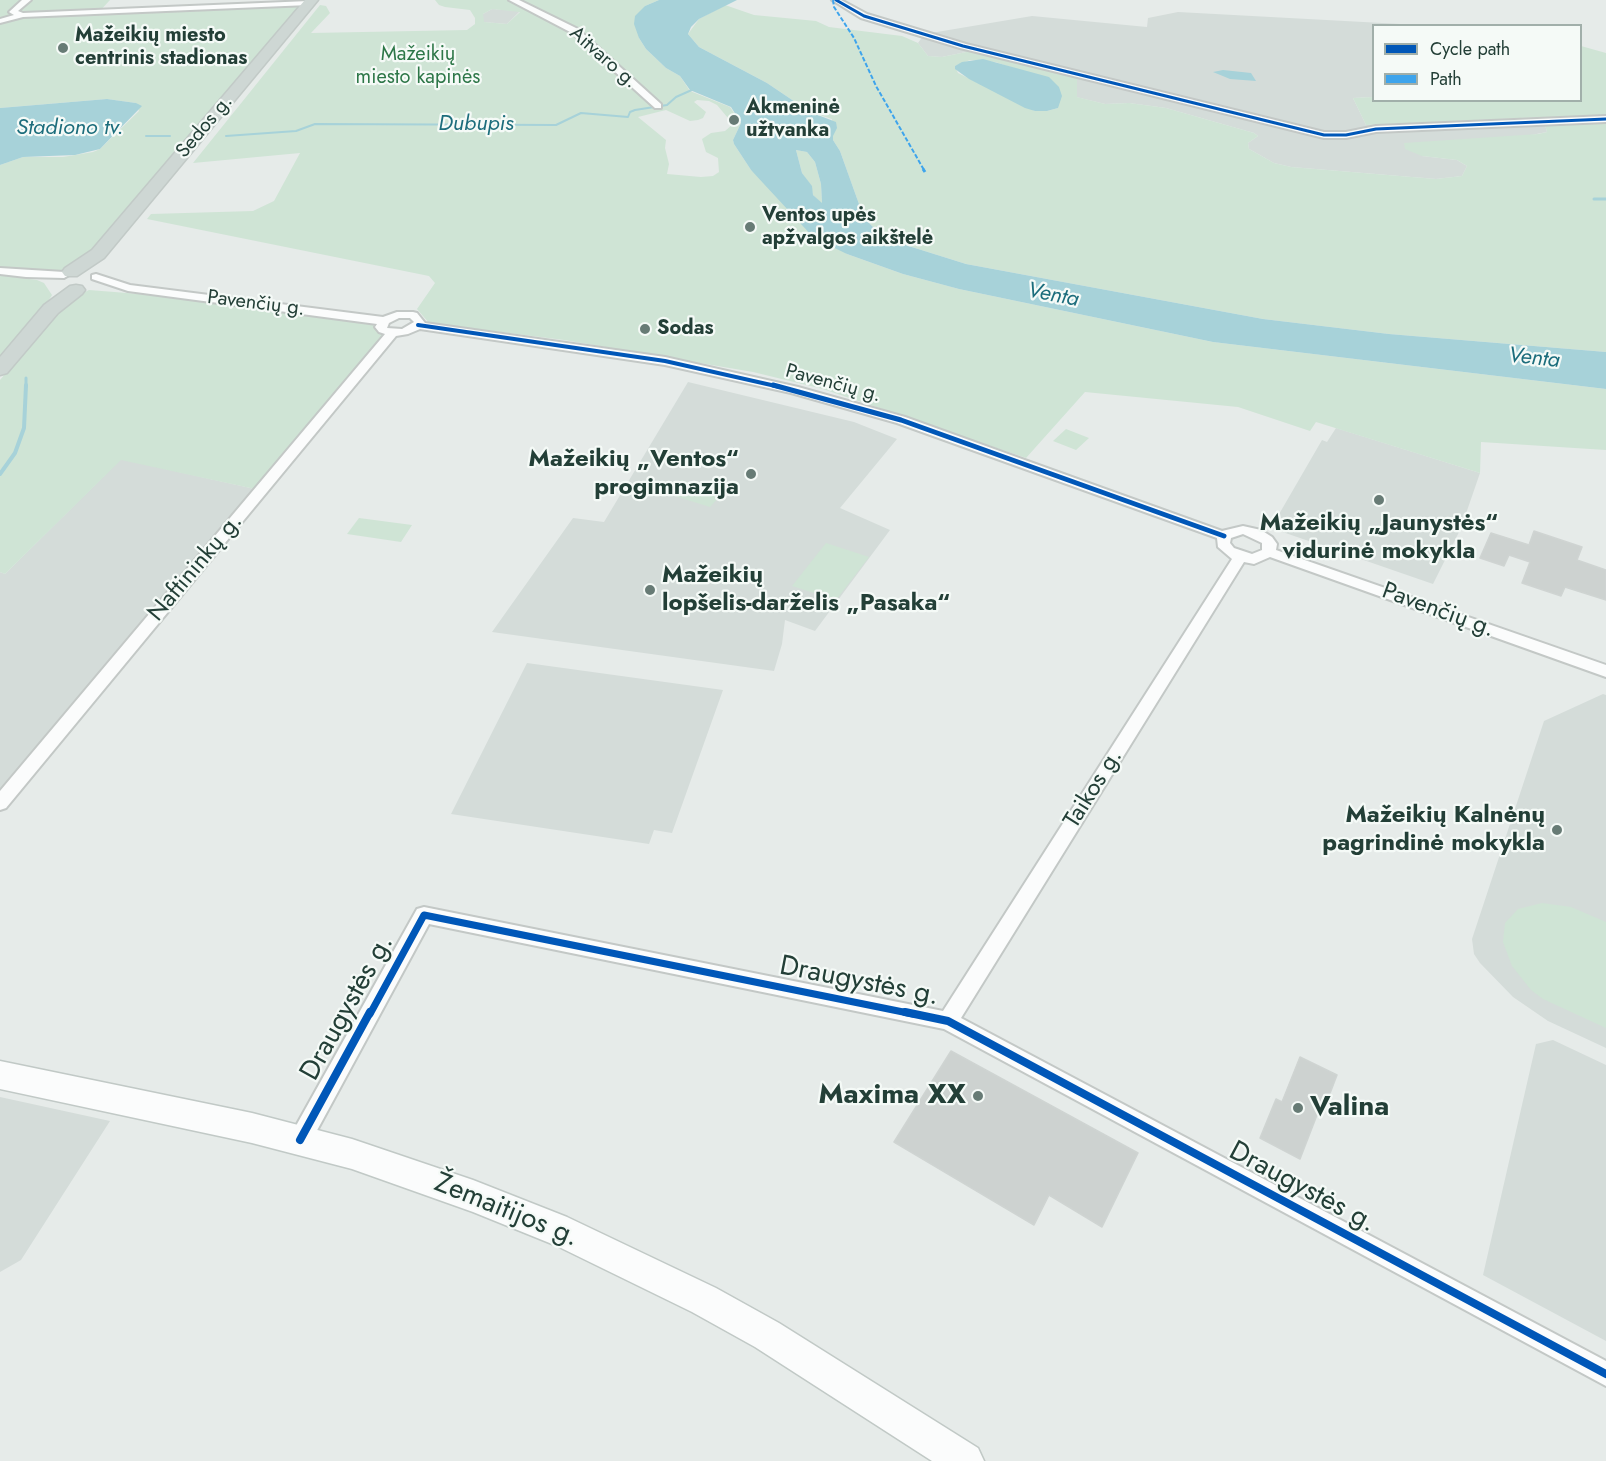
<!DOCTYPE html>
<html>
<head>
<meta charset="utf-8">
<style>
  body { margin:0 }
  #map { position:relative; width:1606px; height:1461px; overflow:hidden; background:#e6ebe9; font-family:Jost,sans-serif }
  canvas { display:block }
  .legend { position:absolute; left:1372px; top:24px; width:210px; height:78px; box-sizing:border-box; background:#f5faf7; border:2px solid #a1afaa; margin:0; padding:8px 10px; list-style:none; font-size:18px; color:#233f37 }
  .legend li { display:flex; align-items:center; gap:12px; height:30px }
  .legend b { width:30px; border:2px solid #a1afaa }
</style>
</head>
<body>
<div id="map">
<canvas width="1606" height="1461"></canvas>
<ul class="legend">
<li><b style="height:8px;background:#0057b8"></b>Cycle path</li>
<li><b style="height:8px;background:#3ea4ec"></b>Path</li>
</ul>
</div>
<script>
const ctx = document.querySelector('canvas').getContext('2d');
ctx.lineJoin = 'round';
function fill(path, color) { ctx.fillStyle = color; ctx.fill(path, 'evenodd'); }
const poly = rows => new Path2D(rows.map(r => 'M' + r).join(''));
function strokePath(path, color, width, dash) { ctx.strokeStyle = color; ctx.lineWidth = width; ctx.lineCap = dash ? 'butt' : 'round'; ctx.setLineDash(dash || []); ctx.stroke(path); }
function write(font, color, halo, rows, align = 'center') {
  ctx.font = font + ' Jost,sans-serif'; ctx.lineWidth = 4.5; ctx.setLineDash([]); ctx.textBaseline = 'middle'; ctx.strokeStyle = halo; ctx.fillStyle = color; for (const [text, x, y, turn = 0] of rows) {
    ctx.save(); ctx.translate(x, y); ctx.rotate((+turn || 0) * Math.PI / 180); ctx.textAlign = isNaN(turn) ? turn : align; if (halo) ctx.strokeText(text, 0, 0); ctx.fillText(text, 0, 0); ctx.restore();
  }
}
fill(poly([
  [492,9,520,11,507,24,483,22,483,14],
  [1178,12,1419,25,1374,26,1373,97,1353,98,1366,125,1543,117,1547,132,1422,156,1457,160,1467,166,1462,176,1436,179,1291,167,1274,163,1249,149,1248,143,1258,136,1254,133,1166,108,1129,103,1105,104,1076,97,1077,78,971,51,942,57,928,56,918,43,923,36,931,33,1032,16,1147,27,1148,18],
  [688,382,854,422,897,439,840,508,890,530,815,631,785,620,782,644,774,671,492,632,573,518,604,522],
  [1336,428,1480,473,1461,528,1433,584,1271,528,1322,440,1327,442],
  [121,459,255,489,0,793,0,572,5,574],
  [527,663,723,690,672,833,654,830,649,844,451,814],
  [1603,694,1606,695,1606,1048,1548,1021,1513,997,1480,963,1474,954,1472,939,1544,721],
  [1553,1040,1606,1065,1606,1341,1483,1275,1536,1044],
  [0,1097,110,1121,21,1260,0,1272]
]), '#d4dcd9');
fill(poly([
  [0,0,110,0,98,13,293,6,300,8,83,262,66,271,56,273,0,267,0,165,23,157,63,157,93,152,100,149,139,111,136,103,107,99,0,108],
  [435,0,659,0,645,6,639,38,646,49,666,68,680,76,690,91,730,107,741,123,733,140,734,144,751,170,847,254,903,274,959,289,1213,342,1606,389,1606,450,1481,442,1480,473,1316,422,1310,431,1238,407,1085,392,1026,458,823,389,753,372,564,340,429,323,417,309,435,283,429,276,147,219,151,214,253,211,274,201,300,153,193,163,320,5,326,6,330,13,311,33,467,30,475,24,475,18,470,10,445,7,439,5],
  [492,9,520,12,507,24,484,22,483,14],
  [697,100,709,101,717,105,733,124,725,131,711,133,702,139,706,152,718,158,719,172,713,176,701,177,667,174,669,164,665,148,666,140,638,117,666,110,690,121,698,120,703,118,706,112,694,102],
  [725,5,754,15,816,21,829,27,902,36,918,43,928,56,942,57,971,51,1077,78,1077,97,1105,104,1129,103,1166,108,1254,133,1258,136,1248,143,1249,149,1274,163,1291,167,1436,179,1462,176,1467,166,1457,160,1422,156,1405,149,1404,143,1538,134,1547,132,1543,117,1366,125,1353,98,1373,97,1374,100,1580,100,1581,46,1606,53,1606,352,1389,334,1263,319,966,264,899,243,880,234,864,218,840,151,833,140,832,119,810,112,767,83,699,47,688,34,699,19],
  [970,60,995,62,1029,73,1058,108,1047,111,1035,111,958,73,955,66],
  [796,150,807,152,815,162,821,184,822,204,813,195,811,186,802,173],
  [0,275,37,280,44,283,52,295,41,313,0,359],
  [89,290,165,296,372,324,383,333,383,339,255,489,121,460,5,574,0,572,0,380,66,301],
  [1066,429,1089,438,1076,450,1053,441],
  [681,480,723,493,710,507,668,494],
  [359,518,412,525,401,542,347,534],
  [826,543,869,557,836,600,792,586],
  [1542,903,1571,907,1606,922,1606,1028,1543,999,1531,990,1512,966,1503,942,1505,923,1518,909]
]), '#cfe4d5');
fill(poly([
  [659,0,737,0,699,19,691,27,688,34,699,47,767,83,810,112,836,122,837,128,833,136,833,140,840,151,864,218,880,234,899,243,966,264,1263,319,1389,334,1606,352,1606,389,1213,342,959,289,903,274,847,254,814,238,751,170,734,144,733,140,741,123,731,107,690,90,680,76,666,68,646,49,639,38,634,24,635,16,645,6],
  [796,150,807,152,815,162,821,184,822,203,813,195,812,186,802,173],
  [983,59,1049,77,1059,87,1062,96,1058,108,1047,111,1035,111,1025,108,969,79,955,69,955,66,962,62],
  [1223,70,1251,73,1256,81,1230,79,1213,72],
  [107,99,136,103,142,106,100,149,75,155,23,157,0,165,0,108]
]), '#a7d2d9');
strokePath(poly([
  [146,136,170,136],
  [226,136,296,131,315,124,556,125,581,113,628,117,630,112,635,110,667,105,676,97,694,89]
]), '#a7d2d9', 2);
strokePath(poly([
  [1594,199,1606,199],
  [26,387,26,378]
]), '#a7d2d9', 3);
strokePath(poly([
  [0,474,15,453,24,428,26,385]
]), '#a7d2d9', 4);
const building = poly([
  [1534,531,1582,547,1577,560,1606,570,1606,600,1565,587,1561,596,1522,583,1530,562,1509,555,1504,566,1480,558,1491,533,1529,545,1534,531],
  [951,1051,1138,1153,1102,1227,1049,1195,1034,1225,894,1142,951,1051],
  [1300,1057,1337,1075,1321,1117,1317,1115,1300,1159,1260,1138,1276,1099,1282,1102,1300,1057]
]);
fill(building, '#cdd2d0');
strokePath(building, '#cfd4d2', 1.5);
const minor = poly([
  [22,0,31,0,18,11,23,13,309,1,313,3,309,5,23,17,0,23,0,19,14,15,9,12,22,0],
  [509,0,519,0,578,29,661,104,661,108,655,108,572,33,509,0],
  [832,0,841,0,867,14,966,44,1324,132,1346,132,1376,126,1606,116,1606,122,1376,132,1346,138,1324,138,960,48,861,18,832,0],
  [0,268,64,272,69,275,64,278,26,277,0,274,0,268],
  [96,274,130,285,383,317,397,312,413,312,417,313,425,323,665,357,798,387,905,417,1222,531,1243,526,1261,530,1272,537,1277,544,1276,550,1606,665,1606,677,1270,557,1254,564,1244,562,961,1018,1606,1361,1606,1386,944,1029,429,924,308,1147,300,1150,292,1147,289,1140,292,1133,417,909,424,907,943,1011,1232,559,1218,547,1217,538,897,423,791,393,665,365,420,329,408,334,396,336,6,808,0,810,0,791,385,334,379,332,375,327,377,324,128,291,92,279,92,275,96,274],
  [399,318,410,318,414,322,402,329,387,328,389,323,399,318],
  [1243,534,1262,543,1262,550,1252,554,1234,548,1230,543,1231,538,1243,534]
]);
const secondary = poly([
  [0,1061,252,1113,352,1139,473,1180,567,1217,716,1288,779,1323,978,1448,984,1461,932,1461,755,1347,692,1312,557,1246,473,1212,352,1169,252,1143,0,1089,0,1061]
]);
const primary = poly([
  [305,0,318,0,104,258,77,276,65,276,62,272,65,268,92,250,305,0],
  [76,285,82,286,85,290,82,294,58,313,7,373,0,375,0,357,44,305,70,286,76,285]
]);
strokePath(minor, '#c3c8c6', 4);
strokePath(secondary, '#c1c9c6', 3);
strokePath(primary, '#c2cac7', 3);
fill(minor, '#fbfcfc');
fill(secondary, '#fbfcfc');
fill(primary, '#ced7d4');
strokePath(poly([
  [833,0,834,7,854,38,876,86,924,170]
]), '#3ea4ec', 2, [4.5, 2]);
strokePath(poly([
  [923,169,925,172]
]), '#3ea4ec', 3, [6, 3]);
strokePath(poly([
  [836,0,864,16,963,46,1324,135,1346,135,1376,129,1606,119]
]), '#0057b8', 3);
strokePath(poly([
  [418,325,665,361,780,387]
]), '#0057b8', 4);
strokePath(poly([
  [773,385,901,420,1224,536]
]), '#0057b8', 5);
strokePath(poly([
  [370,1014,424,915,913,1014]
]), '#0057b8', 7);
strokePath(poly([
  [905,1012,948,1021,1606,1374],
  [300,1140,370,1012]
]), '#0057b8', 8);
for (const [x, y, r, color] of [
  [63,48,6,"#677b75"],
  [734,120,6,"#677b75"],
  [750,227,6,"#677b75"],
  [645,329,6,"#677b75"],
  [751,474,6,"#677b75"],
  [1379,500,6,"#677b75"],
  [650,590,6,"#677b75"],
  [1557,830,6,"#677b75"],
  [978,1096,6,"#677b75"],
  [1298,1108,6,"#677b75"]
]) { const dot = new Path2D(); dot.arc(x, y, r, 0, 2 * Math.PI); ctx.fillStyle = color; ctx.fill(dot); strokePath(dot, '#f5faf7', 2); }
write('bold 20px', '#233f37', '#f5faf7', [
  ["Mažeikių miesto",75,36],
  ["centrinis stadionas",75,59],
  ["Akmeninė",746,108],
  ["užtvanka",746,131],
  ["Ventos upės",762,216],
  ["apžvalgos aikštelė",762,239],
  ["Sodas",657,329]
], 'left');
write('20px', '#2d7748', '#f5faf7', [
  ["Mažeikių",418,55],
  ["miesto kapinės",418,78]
]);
write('20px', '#233f37', '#f5faf7', [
  ["Aitvaro g.",603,58,41],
  ["Sedos g.",205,127,-50],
  ["Pavenčių g.",256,304,7],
  ["Pavenčių g.",833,384,15]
]);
write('italic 22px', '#1c6d7c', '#f5faf7', [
  ["Dubupis",476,125],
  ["Stadiono tv.",70,129],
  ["Venta",1053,296,11],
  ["Venta",1534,359,6]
]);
write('bold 24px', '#233f37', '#f5faf7', [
  ["Mažeikių „Ventos“",739,460],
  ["progimnazija",739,488],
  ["Mažeikių „Jaunystės“",1379,524,"center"],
  ["vidurinė mokykla",1379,552,"center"],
  ["Mažeikių",662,576,"left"],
  ["lopšelis-darželis „Pasaka“",662,604,"left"],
  ["Mažeikių Kalnėnų",1545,816],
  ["pagrindinė mokykla",1545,844]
], 'right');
write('24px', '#233f37', '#f5faf7', [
  ["Naftininkų g.",196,568,-50],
  ["Pavenčių g.",1438,611,20],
  ["Taikos g.",1094,789,-58]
]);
write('28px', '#233f37', '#f5faf7', [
  ["Draugystės g.",859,982,11],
  ["Draugystės g.",348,1008,-61],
  ["Draugystės g.",1302,1188,28],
  ["Žemaitijos g.",506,1211,22]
]);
write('bold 28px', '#233f37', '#f5faf7', [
  ["Maxima XX",966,1096],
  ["Valina",1310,1108,"left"]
], 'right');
</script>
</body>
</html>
